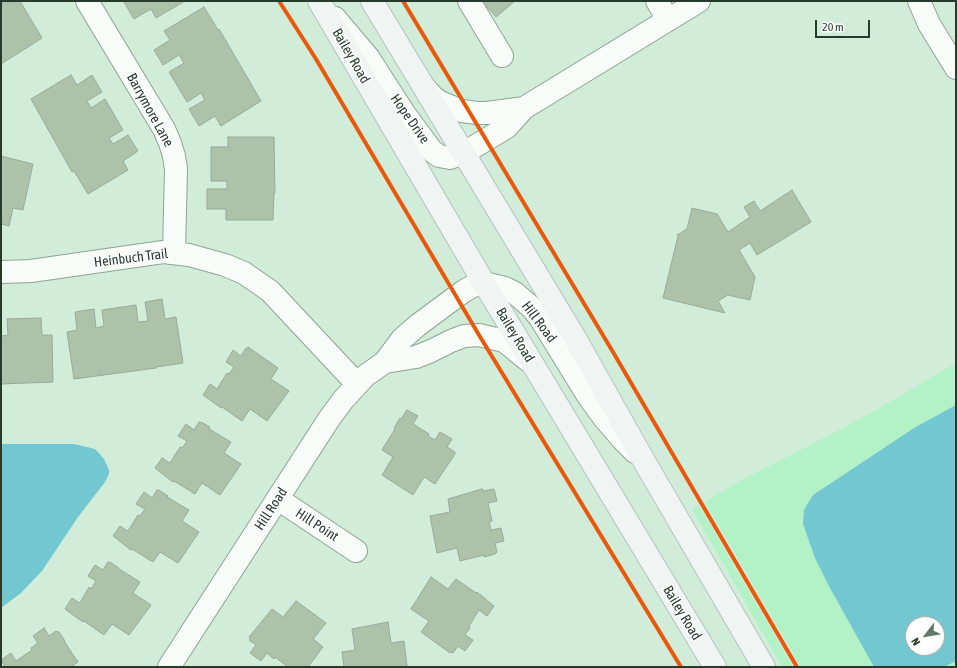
<!DOCTYPE html>
<html>
<head>
<meta charset="utf-8">
<style>
  body { margin:0 }
  #map { position:relative; width:957px; height:668px; overflow:hidden; background:#d1edd9; font-family:"Asap Condensed",sans-serif }
  canvas { display:block }
  .frame { position:absolute; inset:0; border:2px solid #273b2d; pointer-events:none }
  .north { position:absolute; left:905px; top:616px; width:40px; height:40px; box-sizing:border-box; background:#fff; border:1px solid #a9b1ab; border-radius:50%; rotate:239deg; font-size:11px; font-weight:700; line-height:16px; text-align:center; color:#273b2d }
  .north::after { content:''; display:block; margin:auto; width:14px; height:18px; background:#627969; clip-path:polygon(50% 0,100% 100%,50% 72%,0 100%) }
  .scale { position:absolute; left:815px; top:20px; width:55px; height:18px; box-sizing:border-box; border:2px solid #273b2d; border-top:0; padding-left:5px; font-size:12px; line-height:14px; white-space:nowrap; color:#273b2d; -webkit-text-stroke:3px #fff; paint-order:stroke }
</style>
</head>
<body>
<div id="map">
<canvas width="957" height="668"></canvas>
<div class="frame"></div>
<div class="north">N</div>
<div class="scale">20 m</div>
</div>
<script>
const ctx = document.querySelector('canvas').getContext('2d');
ctx.lineJoin = 'round';
function fill(path, color) { ctx.fillStyle = color; ctx.fill(path, 'evenodd'); }
const poly = rows => new Path2D(rows.map(r => 'M' + r).join(''));
function strokePath(path, color, width, dash) { ctx.strokeStyle = color; ctx.lineWidth = width; ctx.lineCap = dash ? 'butt' : 'round'; ctx.setLineDash(dash || []); ctx.stroke(path); }
function write(font, color, halo, rows, align = 'center') {
  ctx.font = font + ' "Asap Condensed",sans-serif'; ctx.lineWidth = 3; ctx.setLineDash([]); ctx.textBaseline = 'middle'; ctx.strokeStyle = halo; ctx.fillStyle = color; for (const [text, x, y, turn = 0] of rows) {
    ctx.save(); ctx.translate(x, y); ctx.rotate((+turn || 0) * Math.PI / 180); ctx.textAlign = isNaN(turn) ? turn : align; if (halo) ctx.strokeText(text, 0, 0); ctx.fillText(text, 0, 0); ctx.restore();
  }
}
fill(poly([
  [956,363,956,667,801,667,705,502,742,480,845,427,897,398],
  [913,624,937,624,937,648,913,648],
  [699,505,729,557,793,667,782,667,692,509]
]), '#b3f1c6');
fill(poly([
  [956,405,956,661,944,667,874,667,830,588,815,558,803,524,804,510,813,495,914,428],
  [913,624,937,624,937,648,913,648],
  [1,444,74,444,87,447,95,449,98,452,104,459,109,470,109,474,105,482,78,517,42,571,21,593,1,608]
]), '#73c7d1');
const building = poly([
  [1,1,7,1,8,3,11,1,20,1,42,38,1,64,1,1],
  [126,1,185,1,156,18,151,9,134,19,124,2,126,1],
  [482,1,515,1,496,17,482,1],
  [204,7,218,30,219,29,261,101,221,126,215,116,199,126,189,109,205,100,201,93,187,102,169,72,184,63,179,55,163,65,154,50,170,40,164,31,204,7],
  [71,75,77,85,92,75,102,92,87,101,91,108,105,99,123,130,109,138,113,144,128,135,138,151,123,161,128,170,88,194,74,171,72,172,31,99,71,75],
  [228,137,274,137,275,193,274,193,273,220,226,220,226,209,207,209,207,189,227,189,227,181,211,181,211,147,228,147,228,137],
  [1,156,33,164,23,210,13,208,9,226,1,224,1,156],
  [792,190,811,222,757,255,750,243,739,250,755,277,750,300,728,295,718,301,725,313,663,298,678,236,677,235,687,229,692,208,717,214,728,232,750,217,744,207,754,201,760,211,792,190],
  [162,299,165,319,176,317,183,363,156,367,156,368,74,379,67,332,77,330,75,312,94,309,96,328,104,326,102,310,136,305,138,322,148,321,145,302,162,299],
  [41,318,42,335,52,335,53,382,1,384,1,336,8,335,7,319,41,318],
  [248,347,278,368,271,379,289,391,267,421,250,409,242,421,222,407,221,408,203,395,210,384,217,389,227,373,229,374,234,367,226,362,233,350,241,356,246,348,248,349,248,347],
  [407,410,418,416,413,424,429,434,428,436,435,440,440,432,452,439,447,447,455,452,455,454,435,484,424,477,413,495,382,475,393,457,382,450,395,429,394,428,400,418,401,419,407,410],
  [199,422,200,423,201,422,210,427,209,429,231,442,224,453,241,464,220,495,202,483,195,494,174,481,173,482,155,468,162,458,170,463,180,447,182,448,187,441,178,436,186,424,194,430,199,422],
  [482,489,483,491,494,489,497,501,488,503,492,521,489,522,491,530,501,528,504,541,495,543,497,552,495,554,484,557,484,555,460,561,457,548,437,553,430,516,450,512,448,499,482,489],
  [157,490,158,491,159,490,168,496,167,497,189,510,182,521,199,532,178,563,160,552,153,562,132,549,131,550,113,536,120,526,128,531,138,515,140,516,145,509,136,504,144,492,152,498,157,490],
  [108,562,109,563,110,562,119,568,119,569,140,582,133,593,151,605,129,635,112,624,104,635,84,621,83,622,65,609,72,598,80,603,89,587,91,589,96,581,88,576,95,565,103,570,108,562],
  [431,577,448,589,456,579,476,593,477,592,494,606,487,616,479,610,469,626,470,628,465,635,473,640,465,651,458,646,453,653,451,652,450,653,421,632,429,621,411,609,431,577],
  [296,601,326,623,313,639,323,647,308,667,288,667,275,657,274,659,267,653,261,661,250,653,256,645,249,640,251,638,249,637,272,609,283,617,296,601],
  [388,622,391,643,404,641,407,666,409,667,344,667,342,652,355,650,352,629,388,622],
  [44,628,49,636,56,631,57,632,59,632,65,641,64,641,78,662,71,667,5,667,1,660,11,653,16,661,32,650,31,648,38,643,33,636,44,628]
]);
fill(building, '#adc3a9');
strokePath(building, '#98a998', 1);
const minor = poly([
  [87,1,164,129,170,143,174,156,176,169,174,253],
  [469,1,502,56],
  [657,1,668,20],
  [919,1,929,24,956,68],
  [335,18,368,57,404,113,432,151,439,156,450,158,464,153,507,127,524,108,699,1],
  [425,88,434,98,442,103,462,111,477,113,487,113,524,108],
  [1,272,31,271,163,252,189,255,225,265,244,273,270,291,357,384],
  [385,362,416,357,431,351,451,341,464,336,479,335,504,341,530,362],
  [278,499,356,551],
  [169,667,329,419,343,400,365,376,385,362,402,339,418,325,464,291,475,285,484,283,505,288,515,293,532,308,540,318,588,396,604,418,623,440,635,452]
]);
const major = poly([
  [319,1,484,283,715,667],
  [372,1,575,338,644,461,764,667]
]);
strokePath(minor, '#8ea394', 24);
strokePath(major, '#b3c2bc', 24);
strokePath(minor, '#f8fcf9', 22);
strokePath(major, '#f0f5f4', 22);
strokePath(poly([
  [279,1,316,59,479,335,681,667],
  [403,1,613,352,797,667]
]), '#e8590c', 4);
write('14px', '#273b2d', '#fff', [
  ["Bailey Road",351,56,60],
  ["Barrymore Lane",150,110,61],
  ["Hope Drive",410,119,55],
  ["Heinbuch Trail",131,258,-7],
  ["Hill Road",539,322,53],
  ["Bailey Road",515,335,59],
  ["Hill Road",271,509,-57],
  ["Hill Point",317,525,33],
  ["Bailey Road",682,613,59]
]);
</script>
</body>
</html>
